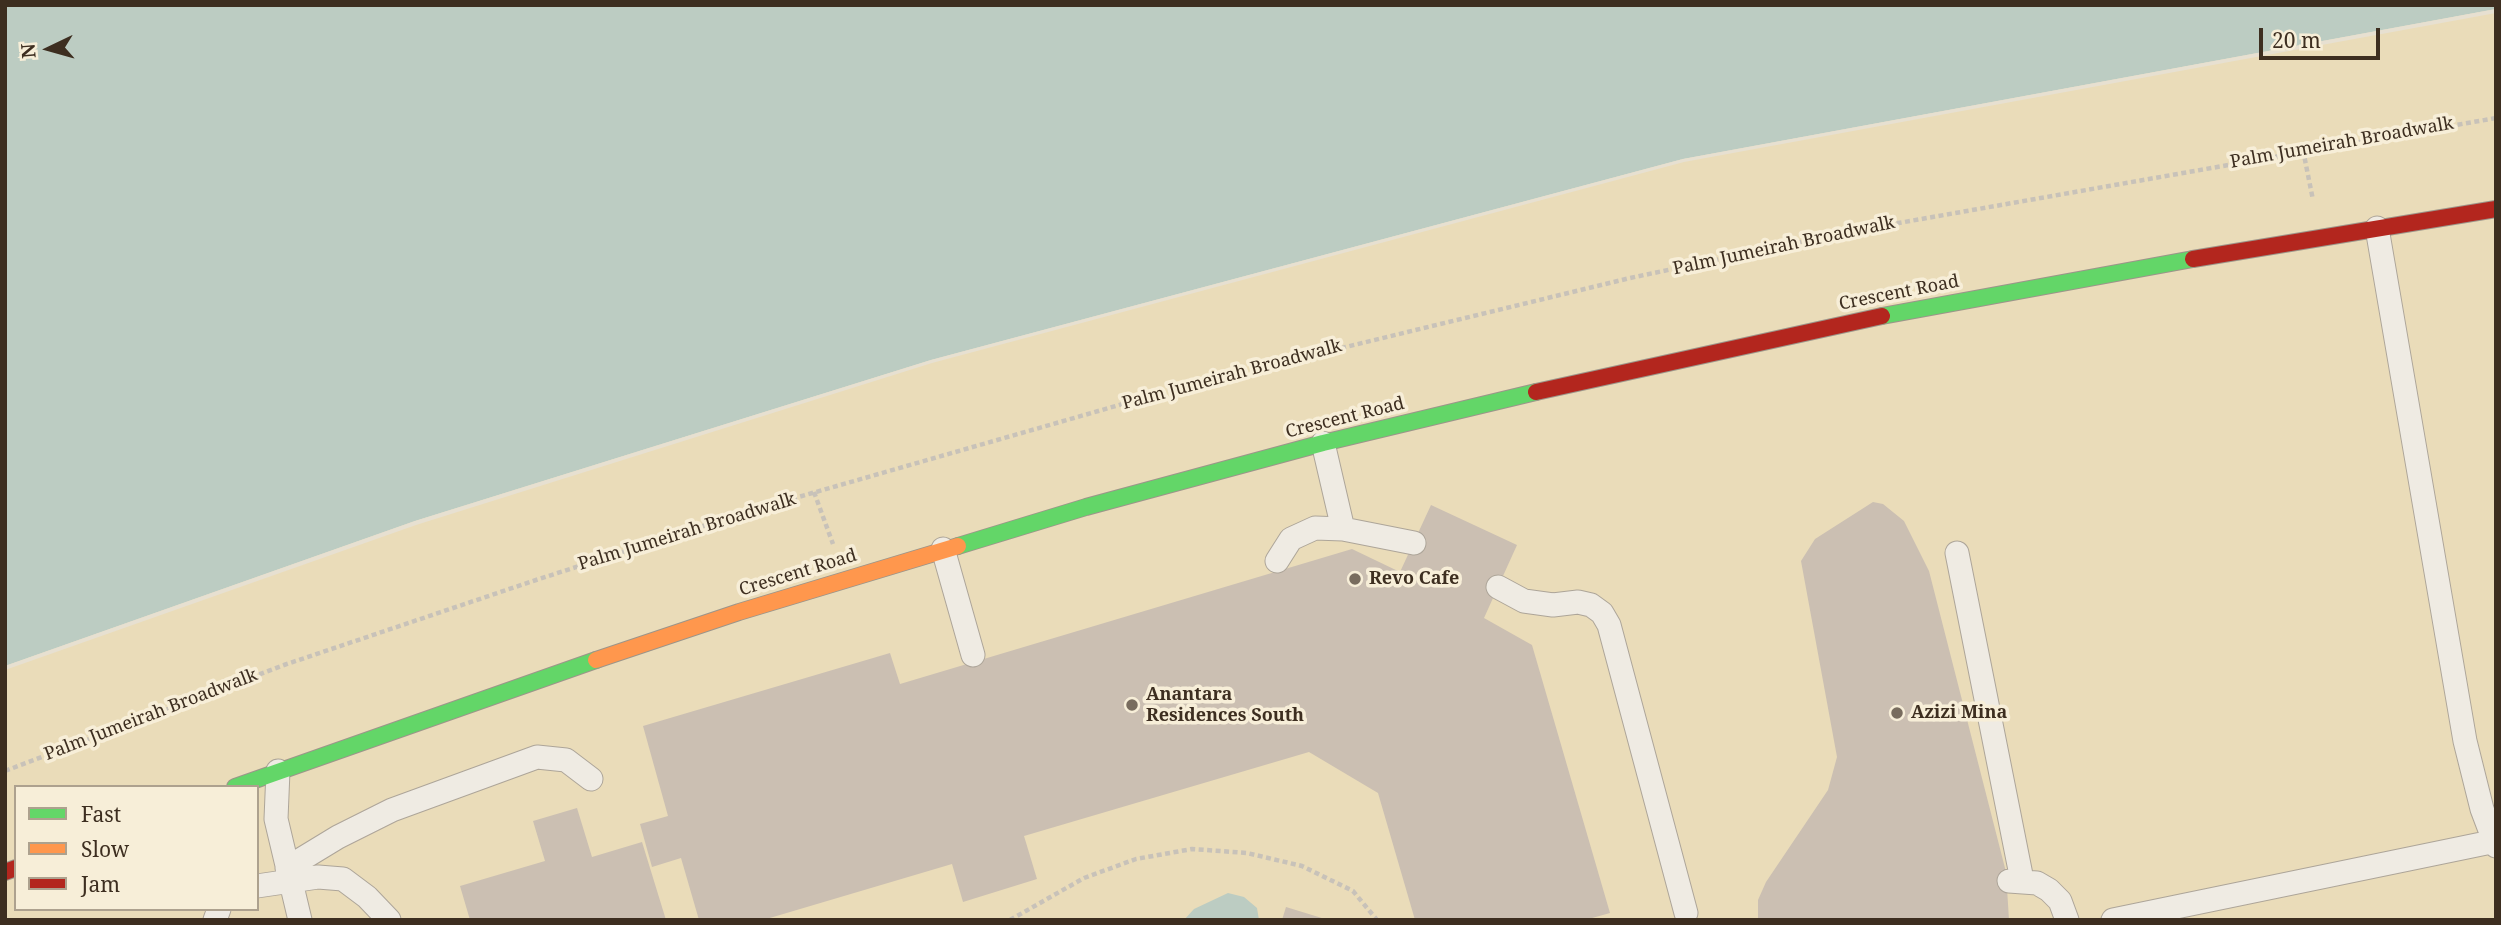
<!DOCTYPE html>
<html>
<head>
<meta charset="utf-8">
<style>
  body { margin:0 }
  #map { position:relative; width:2501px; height:925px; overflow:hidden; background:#e7e0d1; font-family:"Noto Serif",serif }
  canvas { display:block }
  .frame { position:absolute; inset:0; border:7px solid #3d2e20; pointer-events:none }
  .legend { position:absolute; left:14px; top:785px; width:245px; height:126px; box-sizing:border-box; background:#f7eed8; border:2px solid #ada18e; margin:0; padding:9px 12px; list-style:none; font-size:21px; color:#3d2e20 }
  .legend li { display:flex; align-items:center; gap:14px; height:35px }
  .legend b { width:35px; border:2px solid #ada18e }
  .north { position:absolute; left:14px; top:14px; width:70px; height:70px; -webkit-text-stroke:5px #f7eed8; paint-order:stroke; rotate:265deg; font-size:19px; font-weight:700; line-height:28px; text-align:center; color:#3d2e20 }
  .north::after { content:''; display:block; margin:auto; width:24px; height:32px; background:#3d2e20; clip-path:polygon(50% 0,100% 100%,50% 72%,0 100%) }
  .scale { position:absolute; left:2259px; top:28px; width:121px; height:32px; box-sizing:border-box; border:4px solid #3d2e20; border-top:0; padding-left:9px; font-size:21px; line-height:24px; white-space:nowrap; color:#3d2e20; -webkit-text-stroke:5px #f7eed8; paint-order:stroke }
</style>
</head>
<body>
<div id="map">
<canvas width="2501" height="925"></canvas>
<div class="frame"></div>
<ul class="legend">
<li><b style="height:9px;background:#63d668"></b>Fast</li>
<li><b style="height:9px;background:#ff974d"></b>Slow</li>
<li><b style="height:9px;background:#b3261e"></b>Jam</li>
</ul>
<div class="north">N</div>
<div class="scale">20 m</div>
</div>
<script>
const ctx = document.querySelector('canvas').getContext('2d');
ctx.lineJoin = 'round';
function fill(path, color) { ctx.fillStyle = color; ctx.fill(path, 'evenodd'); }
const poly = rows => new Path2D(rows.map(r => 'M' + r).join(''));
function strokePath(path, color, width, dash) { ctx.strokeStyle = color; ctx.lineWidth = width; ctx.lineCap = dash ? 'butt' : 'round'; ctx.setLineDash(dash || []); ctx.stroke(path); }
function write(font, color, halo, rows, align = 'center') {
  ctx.font = font + ' "Noto Serif",serif'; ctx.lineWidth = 7; ctx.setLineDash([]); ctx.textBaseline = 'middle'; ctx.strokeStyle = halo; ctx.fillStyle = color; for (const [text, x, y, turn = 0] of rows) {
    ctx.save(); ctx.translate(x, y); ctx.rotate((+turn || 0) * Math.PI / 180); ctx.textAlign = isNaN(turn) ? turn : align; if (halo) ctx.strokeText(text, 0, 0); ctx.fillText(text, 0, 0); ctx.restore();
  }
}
fill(poly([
  [2496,9,2496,920,5,920,5,666,415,521,931,360,1683,159],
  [16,787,257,787,257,909,16,909]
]), '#eadcb9');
fill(poly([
  [5,5,2496,5,2496,9,1683,159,931,360,415,521,5,666],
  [1228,893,1244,897,1257,908,1259,920,1184,920,1194,909]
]), '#bcccc2');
fill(poly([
  [2496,9,2496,13,1684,162,932,363,416,525,5,670,5,666,415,521,931,360,1683,159]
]), '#e7e0d1');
fill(poly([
  [1873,502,1883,504,1904,521,1929,571,2006,872,2009,920,1758,920,1758,900,1766,882,1828,790,1837,757,1801,561,1815,539],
  [1431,505,1517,545,1484,618,1532,645,1610,913,1585,920,1415,920,1378,793,1309,752,1024,836,1037,879,963,902,952,864,763,920,699,920,681,858,652,867,640,824,668,816,643,726,890,653,900,684,1352,549,1400,572],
  [577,808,592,857,642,842,666,920,470,920,460,886,545,861,533,821],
  [1286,907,1325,919,1325,920,1282,920]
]), '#cbbfb2');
const lane = poly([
  [2377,228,2465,741,2482,809,2496,846],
  [1323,443,1343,529],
  [943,549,973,655],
  [1957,553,2022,880],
  [1277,561,1291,539,1315,528,1343,529,1414,543],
  [1498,587,1524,601,1553,605,1578,602,1591,605,1602,613,1609,625,1686,913],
  [278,771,276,819,300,920],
  [287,868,338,837,392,810,537,757,566,760,591,779],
  [2009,881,2037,883,2049,890,2060,901,2067,920],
  [257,886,318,877,343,879,367,897,389,920],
  [215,920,219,909],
  [2113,920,2496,841]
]);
const fast = poly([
  [1882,316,2193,259],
  [958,546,1086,507,1323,443,1536,392],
  [235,787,596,660]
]);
const slow = poly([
  [596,660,739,612,958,546]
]);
const jam = poly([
  [2193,259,2496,209],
  [1536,392,1882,316],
  [5,872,16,868]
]);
strokePath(lane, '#ada599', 25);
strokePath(fast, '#9c958a', 18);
strokePath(slow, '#9c958a', 18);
strokePath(jam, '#9c958a', 18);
strokePath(poly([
  [2303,150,2313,200],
  [814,492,833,544],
  [5,771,284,665,536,580,753,510,1189,385,1630,278,1853,231,2496,118],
  [1010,920,1084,878,1136,859,1192,849,1247,853,1302,866,1353,891,1377,920]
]), '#c8c2b9', 4.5, [5, 3.5]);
strokePath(lane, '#efebe3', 23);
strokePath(fast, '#63d668', 16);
strokePath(slow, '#ff974d', 16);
strokePath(jam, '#b3261e', 16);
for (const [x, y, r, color] of [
  [1355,579,7,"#786c5e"],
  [1132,705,7,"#786c5e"],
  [1897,713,7,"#786c5e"]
]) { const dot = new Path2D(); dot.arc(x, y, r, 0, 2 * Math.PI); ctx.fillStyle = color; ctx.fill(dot); strokePath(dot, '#f7eed8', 2.5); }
write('18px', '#3d2e20', '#f7eed8', [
  ["Palm Jumeirah Broadwalk",2342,143,-10],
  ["Palm Jumeirah Broadwalk",1784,246,-12],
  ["Crescent Road",1899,293,-11],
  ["Palm Jumeirah Broadwalk",1232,375,-15],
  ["Crescent Road",1345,418,-14],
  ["Palm Jumeirah Broadwalk",687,532,-17],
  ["Crescent Road",798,573,-17],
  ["Palm Jumeirah Broadwalk",151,715,-21]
]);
write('bold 18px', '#3d2e20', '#f7eed8', [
  ["Revo Cafe",1369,579],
  ["Anantara",1146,695],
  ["Residences South",1146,716],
  ["Azizi Mina",1911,713]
], 'left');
</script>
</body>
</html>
